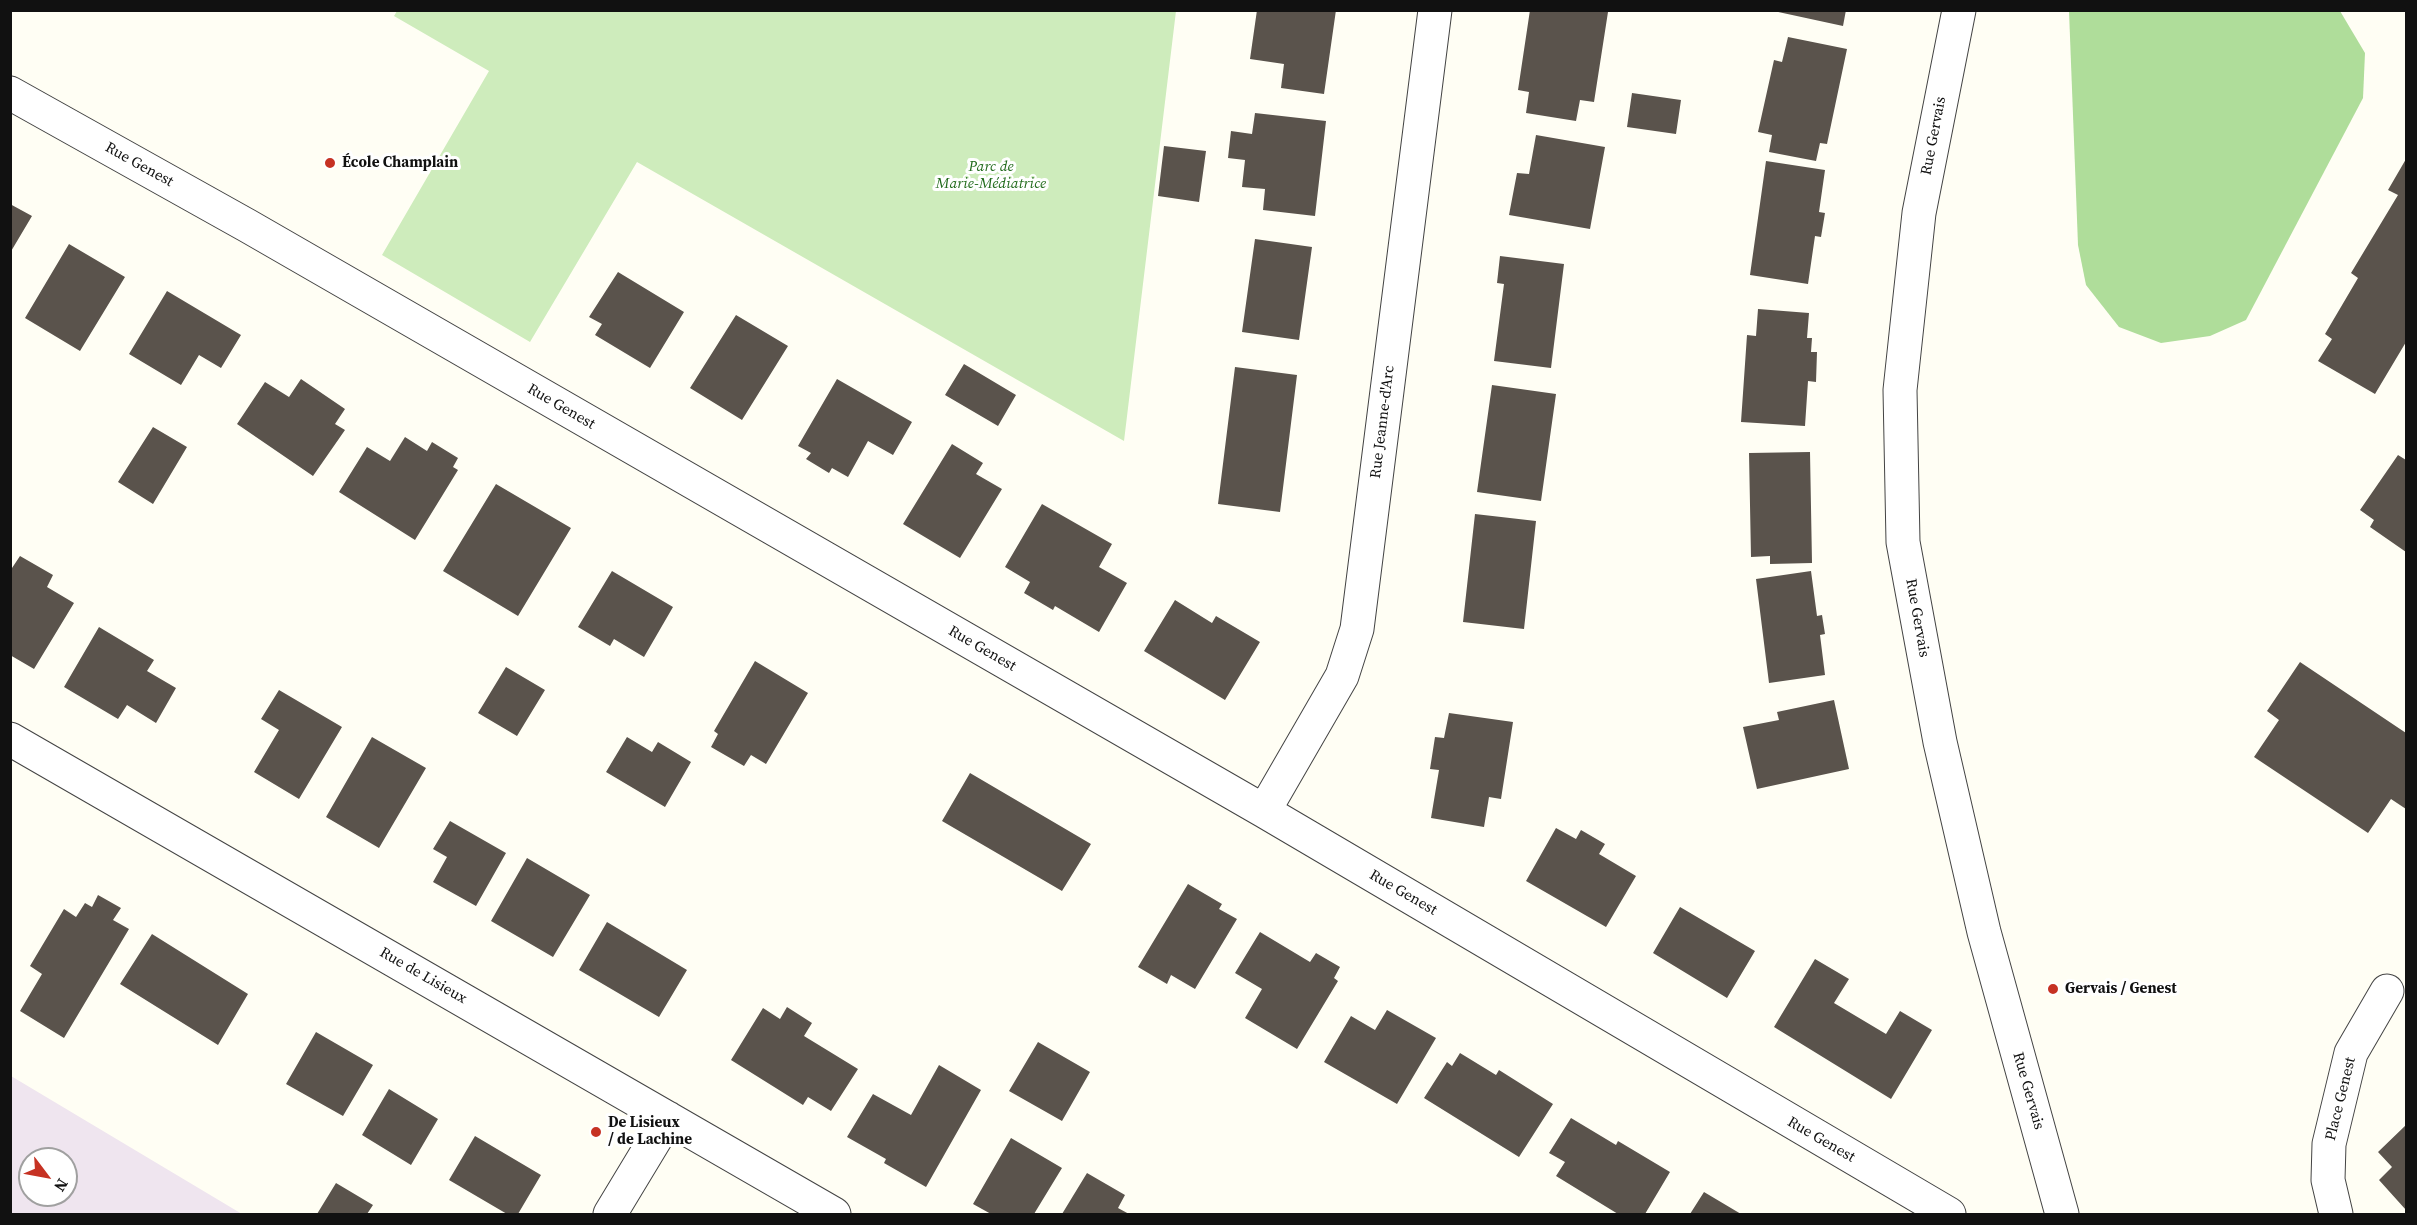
<!DOCTYPE html>
<html>
<head>
<meta charset="utf-8">
<style>
  body { margin:0 }
  #map { position:relative; width:2417px; height:1225px; overflow:hidden; background:#fffef4; font-family:"Source Serif 4",serif }
  canvas { display:block }
  .frame { position:absolute; inset:0; border:12px solid #111; pointer-events:none }
  .north { position:absolute; left:18px; top:1147px; width:60px; height:60px; box-sizing:border-box; background:#fff; border:2px solid #a0a0a0; border-radius:50%; rotate:122deg; font-size:16px; font-weight:700; line-height:24px; text-align:center; color:#111 }
  .north::after { content:''; display:block; margin:auto; width:21px; height:27px; background:#c63223; clip-path:polygon(50% 0,100% 100%,50% 72%,0 100%) }
</style>
</head>
<body>
<div id="map">
<canvas width="2417" height="1225"></canvas>
<div class="frame"></div>
<div class="north">N</div>
</div>
<script>
const ctx = document.querySelector('canvas').getContext('2d');
ctx.lineJoin = 'round';
function fill(path, color) { ctx.fillStyle = color; ctx.fill(path, 'evenodd'); }
const poly = rows => new Path2D(rows.map(r => 'M' + r).join(''));
function strokePath(path, color, width, dash) { ctx.strokeStyle = color; ctx.lineWidth = width; ctx.lineCap = dash ? 'butt' : 'round'; ctx.setLineDash(dash || []); ctx.stroke(path); }
function write(font, color, halo, rows, align = 'center') {
  ctx.font = font + ' "Source Serif 4",serif'; ctx.lineWidth = 6; ctx.setLineDash([]); ctx.textBaseline = 'middle'; ctx.strokeStyle = halo; ctx.fillStyle = color; for (const [text, x, y, turn = 0] of rows) {
    ctx.save(); ctx.translate(x, y); ctx.rotate((+turn || 0) * Math.PI / 180); ctx.textAlign = isNaN(turn) ? turn : align; if (halo) ctx.strokeText(text, 0, 0); ctx.fillText(text, 0, 0); ctx.restore();
  }
}
fill(poly([
  [11,1076,242,1214,11,1214],
  [30,1159,66,1159,66,1195,30,1195]
]), '#efe5ef');
fill(poly([
  [397,11,1176,11,1124,441,637,162,530,342,382,255,489,71,394,16]
]), '#ceecbc');
fill(poly([
  [2069,11,2340,11,2365,53,2363,98,2246,320,2210,336,2161,343,2119,327,2086,285,2078,245]
]), '#afdd9a');
fill(poly([
  [1257,10,1336,10,1324,94,1281,88,1284,64,1250,59],
  [1530,10,1608,12,1594,102,1580,100,1576,121,1526,113,1529,92,1518,90],
  [1769,10,1846,10,1843,26],
  [1788,37,1847,49,1827,144,1820,143,1816,161,1769,152,1772,135,1758,132,1774,60,1782,62],
  [1632,93,1681,100,1676,134,1627,127],
  [1255,113,1326,121,1315,216,1263,210,1265,189,1242,187,1245,160,1228,158,1231,131,1252,134],
  [1536,135,1605,147,1590,229,1509,215,1517,173,1529,174],
  [1164,146,1206,151,1199,202,1158,196],
  [2406,159,2406,342,2375,394,2318,361,2332,339,2325,334,2358,278,2351,273,2398,195,2388,190],
  [1766,161,1825,170,1819,212,1825,213,1821,237,1815,236,1808,284,1750,275],
  [10,204,32,216,10,253],
  [1255,239,1312,247,1299,340,1242,332],
  [69,244,125,277,80,351,25,318],
  [1500,256,1564,264,1551,368,1494,361,1504,284,1497,283],
  [618,272,684,312,650,368,595,335,602,324,589,317],
  [167,291,241,335,221,368,199,355,181,385,129,354],
  [1758,309,1809,313,1807,338,1812,338,1811,352,1817,352,1816,382,1808,381,1805,426,1741,422,1747,335,1756,336],
  [736,315,788,346,742,420,690,388],
  [964,364,1016,395,998,426,945,395],
  [1235,367,1297,375,1280,512,1218,504],
  [301,379,345,409,335,424,345,430,313,476,237,424,265,382,289,397],
  [837,379,912,422,893,455,868,441,848,477,832,468,829,473,806,459,811,453,798,446],
  [1492,385,1556,394,1541,501,1477,492],
  [153,427,187,447,153,504,118,482],
  [405,437,427,451,432,442,458,458,453,467,458,470,415,540,339,492,367,447,390,461],
  [952,444,983,463,976,474,1002,489,960,558,903,524],
  [1810,452,1812,563,1770,564,1770,556,1751,557,1749,453],
  [2398,455,2406,460,2406,552,2370,527,2374,520,2360,510],
  [496,484,571,528,518,616,443,571],
  [1042,504,1112,544,1099,567,1127,583,1099,632,1055,606,1053,610,1024,593,1030,582,1005,567],
  [1475,514,1536,521,1524,629,1463,622],
  [20,556,53,575,47,587,74,603,34,669,10,655,10,571],
  [612,571,673,607,644,657,614,639,610,646,578,627],
  [1811,571,1817,616,1822,615,1825,634,1820,635,1825,675,1769,683,1756,579],
  [1175,600,1212,623,1216,616,1260,642,1225,700,1144,651],
  [99,627,154,660,147,671,176,688,156,723,127,705,118,719,64,687],
  [755,661,808,693,766,764,751,755,744,766,711,747,718,734,714,731],
  [2300,662,2406,733,2406,809,2391,799,2368,833,2254,757,2279,720,2267,711],
  [506,667,545,690,517,736,478,713],
  [279,690,342,727,299,799,254,772,279,730,261,719],
  [1834,700,1849,769,1757,789,1743,727,1779,720,1777,712],
  [1449,713,1513,722,1501,799,1489,797,1484,827,1431,818,1439,770,1430,769,1435,737,1444,738],
  [372,737,426,768,379,848,326,817],
  [627,737,652,752,658,742,691,762,665,807,606,772],
  [970,773,1091,844,1062,891,942,821],
  [450,821,506,853,476,906,433,882,447,857,433,849],
  [1556,828,1576,839,1581,830,1605,844,1599,854,1636,876,1606,927,1526,881],
  [527,858,590,895,553,957,491,921],
  [1188,884,1222,904,1219,909,1237,919,1195,989,1171,975,1167,984,1138,967],
  [98,895,121,908,113,920,129,929,64,1038,20,1011,42,974,30,966,64,909,76,917,85,903,92,907],
  [1680,907,1755,951,1727,998,1653,953],
  [607,922,687,970,659,1017,579,970],
  [1260,932,1310,962,1316,953,1340,967,1334,978,1338,981,1297,1049,1245,1018,1262,989,1235,973],
  [152,934,248,994,218,1045,120,984],
  [1815,959,1849,979,1834,1003,1886,1034,1900,1011,1932,1030,1891,1099,1774,1027],
  [787,1007,812,1023,804,1036,858,1069,831,1111,808,1097,803,1105,731,1060,763,1008,780,1019],
  [1387,1010,1436,1038,1397,1104,1324,1062,1351,1016,1375,1030],
  [316,1032,373,1065,343,1116,286,1084],
  [1038,1042,1090,1072,1062,1121,1009,1091],
  [1460,1053,1496,1075,1499,1070,1553,1104,1519,1157,1424,1098,1447,1062,1452,1066],
  [939,1065,981,1090,926,1187,884,1163,886,1159,847,1137,873,1094,911,1115],
  [389,1089,438,1119,411,1165,362,1135],
  [1571,1118,1616,1145,1618,1141,1670,1172,1645,1214,1618,1214,1556,1176,1565,1162,1549,1153],
  [2406,1125,2406,1210,2379,1180,2392,1167,2378,1152],
  [475,1136,541,1175,518,1214,507,1214,449,1180],
  [1011,1138,1062,1168,1034,1214,991,1214,973,1204],
  [1087,1173,1125,1195,1118,1208,1129,1214,1062,1214],
  [336,1183,373,1205,367,1214,317,1214],
  [1704,1192,1741,1214,1690,1214]
]), '#5a534c');
const minor = poly([
  [1959,10,1919,213,1900,390,1903,542,1940,742,1984,932,2062,1214],
  [10,93,248,226,1264,811,1949,1214],
  [10,739,834,1214],
  [1264,811,1342,676,1357,629,1435,10],
  [610,1214,668,1118],
  [2336,1214,2328,1180,2329,1144,2351,1053,2387,991]
]);
strokePath(minor, '#444', 35);
strokePath(minor, '#fff', 33);
for (const [x, y, r, color] of [
  [330,163,6,"#c63223"],
  [2053,989,6,"#c63223"],
  [596,1132,6,"#c63223"]
]) { const dot = new Path2D(); dot.arc(x, y, r, 0, 2 * Math.PI); ctx.fillStyle = color; ctx.fill(dot); strokePath(dot, '#fff', 2); }
write('15px', '#111', '#fff', [
  ["Rue Gervais",1934,136,-79],
  ["Rue Genest",139,165,29],
  ["Rue Genest",561,407,30],
  ["Rue Jeanne-d'Arc",1383,422,-83],
  ["Rue Gervais",1917,618,80],
  ["Rue Genest",982,649,30],
  ["Rue Genest",1403,893,30],
  ["Rue de Lisieux",423,976,30],
  ["Rue Gervais",2028,1091,74],
  ["Place Genest",2341,1099,-76],
  ["Rue Genest",1821,1140,30]
]);
write('bold 15px', '#111', '#fff', [
  ["École Champlain",342,163],
  ["Gervais / Genest",2065,989],
  ["De Lisieux",608,1123],
  ["/ de Lachine",608,1140]
], 'left');
write('italic 15px', '#236c1d', '#fff', [
  ["Parc de",991,167],
  ["Marie-Médiatrice",991,184]
]);
</script>
</body>
</html>
